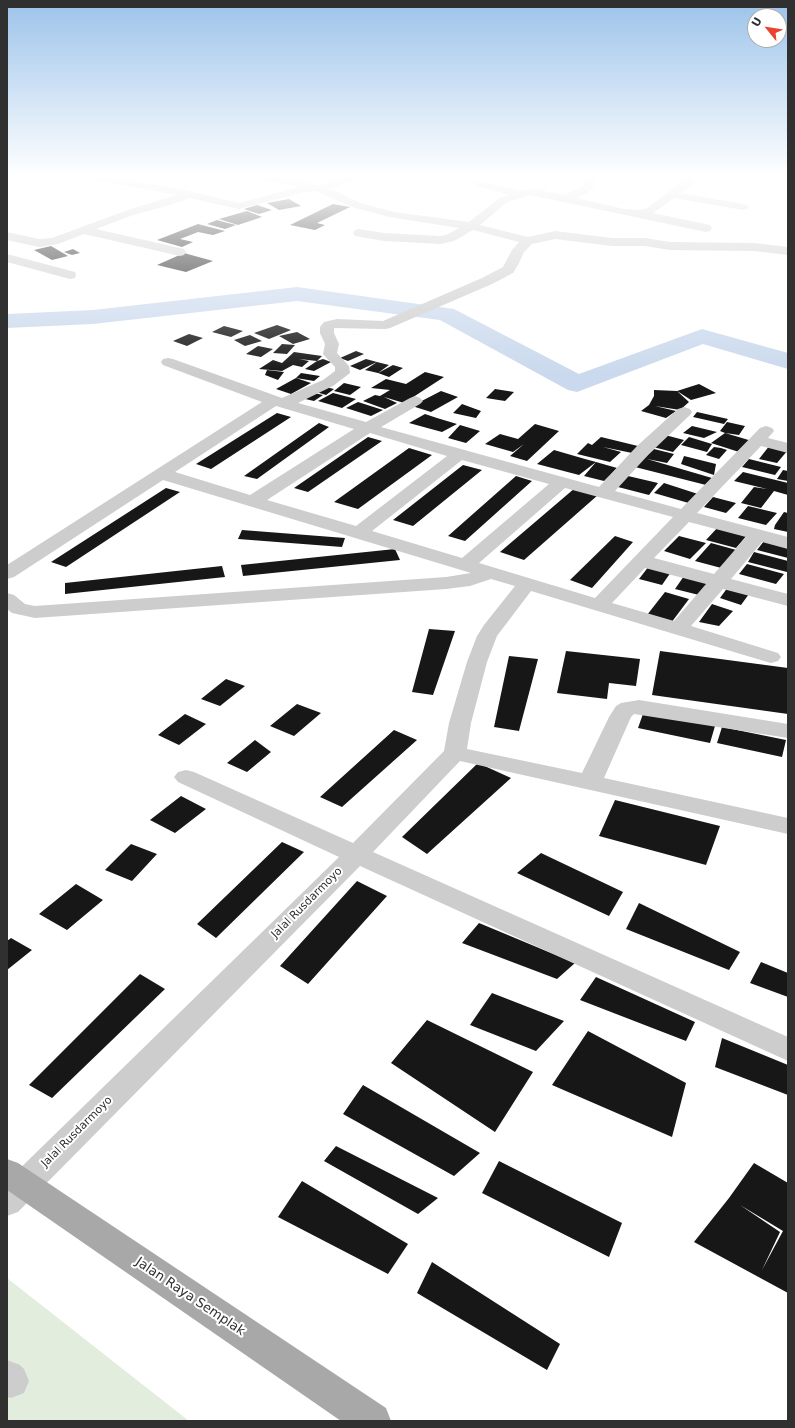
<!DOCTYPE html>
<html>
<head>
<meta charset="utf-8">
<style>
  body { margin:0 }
  #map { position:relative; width:795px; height:1428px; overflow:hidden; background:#fff; font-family:"DejaVu Sans",sans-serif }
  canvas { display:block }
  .frame { position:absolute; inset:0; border:8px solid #303030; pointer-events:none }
  .north { position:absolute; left:747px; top:8px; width:40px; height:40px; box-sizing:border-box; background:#fff; border:1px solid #acacac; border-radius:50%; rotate:300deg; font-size:11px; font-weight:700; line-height:16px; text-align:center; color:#303030 }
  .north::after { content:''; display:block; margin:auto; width:14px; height:18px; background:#e94430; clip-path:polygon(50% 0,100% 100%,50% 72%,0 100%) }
</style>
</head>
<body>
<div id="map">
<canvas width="795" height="1428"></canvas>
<div class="frame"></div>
<div class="north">U</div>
</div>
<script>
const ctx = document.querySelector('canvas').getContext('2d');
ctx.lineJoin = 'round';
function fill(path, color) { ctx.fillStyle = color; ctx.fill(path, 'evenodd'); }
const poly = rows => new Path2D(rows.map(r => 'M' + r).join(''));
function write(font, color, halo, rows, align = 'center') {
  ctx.font = font + ' "DejaVu Sans",sans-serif'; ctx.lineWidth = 4; ctx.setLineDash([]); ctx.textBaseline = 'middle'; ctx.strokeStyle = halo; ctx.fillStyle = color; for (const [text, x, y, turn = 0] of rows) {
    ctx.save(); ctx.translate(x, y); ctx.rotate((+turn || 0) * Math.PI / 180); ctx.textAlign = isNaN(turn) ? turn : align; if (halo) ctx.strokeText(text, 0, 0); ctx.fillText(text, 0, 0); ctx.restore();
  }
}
fill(poly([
  [7,1278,189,1421,7,1421]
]), '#e3edde');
fill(poly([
  [297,287,454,309,579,374,702,329,788,353,788,369,703,344,577,392,568,390,440,320,297,301,93,324,7,328,7,314,93,310,297,287]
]), '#cad9ed');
fill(poly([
  [289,199,301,206,279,210,267,203],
  [333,204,350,207,317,223,325,225,315,230,290,225],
  [257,205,272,210,259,214,244,209],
  [247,211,262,217,238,225,219,219],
  [217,220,224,222,236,225,225,229,207,224],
  [198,224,225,231,213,235,198,232,180,239,193,242,182,247,157,240],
  [51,246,68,256,52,260,34,250],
  [73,249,80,253,72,255,64,252],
  [184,253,213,261,186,272,157,265],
  [277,325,291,330,269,339,254,333],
  [224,326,243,331,231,337,212,332],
  [297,332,310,339,293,344,279,336],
  [189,334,203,338,187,346,173,341],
  [250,335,262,341,245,346,234,340],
  [282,344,295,345,287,354,273,353],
  [258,346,273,349,261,357,246,354],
  [356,351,364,354,348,361,340,358],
  [294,352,322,356,317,361,323,359,331,362,314,371,305,369,317,361,299,359,309,361,302,367,293,365,282,371,259,369,273,360,282,363],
  [366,359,377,362,389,365,378,373,365,370,377,362,360,370,350,366],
  [393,365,403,368,389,377,378,373],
  [267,370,284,372,278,380,265,375],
  [425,372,444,377,404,403,384,397,397,403,385,409,363,401,375,395,380,396,390,390,371,388,386,379,406,384],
  [301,373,320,376,314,381,296,378],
  [296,378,311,383,291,394,276,389],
  [344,383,361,387,350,395,334,391],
  [699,384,716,393,691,400,677,391,689,402,680,410,655,406,676,411,666,418,641,411,649,405,654,396,654,390,677,391],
  [321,386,334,389,326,395,313,391],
  [495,389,514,392,505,401,486,398],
  [441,391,458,397,431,412,412,406],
  [310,392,323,395,314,401,301,398],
  [333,393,356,399,342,408,318,401],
  [358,402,383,410,371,416,346,408],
  [462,404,481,411,476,418,453,413],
  [697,412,728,419,724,424,693,417],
  [277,413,291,417,211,469,196,464],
  [425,414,437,418,457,424,442,432,409,423],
  [727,422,745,426,739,435,725,433,752,441,739,452,711,443,725,433,720,431],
  [319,423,329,427,257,479,244,476],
  [535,424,559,431,527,461,510,456,524,444,513,452,485,444,500,434,518,439],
  [460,425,480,431,466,443,448,438],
  [692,426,717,432,704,438,683,433],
  [665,435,684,440,673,452,653,447],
  [368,437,382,441,308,492,294,488],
  [601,437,642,447,637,454,603,447,621,452,610,462,577,454,588,443,592,445],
  [689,437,712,444,707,452,681,445],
  [770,445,788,450,777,463,759,459],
  [714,447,721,448,727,450,719,459,706,455],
  [409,448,432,455,358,509,334,502],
  [654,449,674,454,667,463,647,459,712,478,706,485,635,467],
  [554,450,585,459,596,462,579,475,537,464],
  [684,456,716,464,714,475,681,464],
  [749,459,781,467,775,475,742,467],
  [596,462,617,468,604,481,584,476],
  [463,465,482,470,413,526,393,520],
  [783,470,788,471,788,481,777,479],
  [743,472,788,483,788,495,774,491,761,508,741,503,754,487,767,489,734,481],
  [516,476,532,481,465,541,448,536],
  [628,476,658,483,649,495,618,487],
  [664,483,701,495,692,504,654,493],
  [166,488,180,492,66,567,51,562],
  [575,488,598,495,524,560,500,552],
  [713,497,736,503,726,513,704,507],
  [748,506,777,513,766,525,738,518],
  [784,512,788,513,788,532,774,529,775,525],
  [719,526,748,534,736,548,706,540],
  [242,530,345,538,342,547,238,539],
  [615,536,633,542,592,588,570,580],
  [679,536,706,543,690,559,664,551],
  [764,541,788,547,788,558,757,550],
  [711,543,740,551,725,569,695,561],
  [395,549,400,560,243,576,241,565],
  [754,552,788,561,788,570,787,572,748,562],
  [747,564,784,574,776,584,739,574],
  [222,566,225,577,65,594,65,583],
  [649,566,671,572,662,585,639,579],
  [684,576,708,582,699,595,675,589],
  [728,587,749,594,741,605,720,598],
  [665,592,689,599,671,623,647,615],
  [712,604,733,611,719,626,699,622],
  [429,629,455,631,433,695,412,692],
  [566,651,640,659,636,686,609,683,607,699,557,693],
  [660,651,788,668,788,714,652,695],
  [509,656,538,659,519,731,494,727],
  [226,679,245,686,220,706,201,699],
  [297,704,321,713,294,736,270,726],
  [644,711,715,726,710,743,638,728],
  [185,714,206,724,179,745,158,735],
  [722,727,786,740,782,757,717,743],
  [394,730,417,740,342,807,320,797],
  [255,740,271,752,247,772,227,763],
  [478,763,511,778,427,854,402,837],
  [181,796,206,809,175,833,150,820],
  [615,800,720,826,706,865,599,836],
  [282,842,304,852,216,938,197,924],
  [131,844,157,854,132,881,105,870],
  [541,853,623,892,609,916,517,873],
  [357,881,387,896,308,984,280,966],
  [76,884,103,900,67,930,39,914],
  [639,903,740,952,729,970,626,929],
  [479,923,575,963,557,979,462,943],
  [11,938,32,950,7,970,7,941],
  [761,962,788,973,788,997,750,983],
  [140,974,165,989,52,1098,29,1085],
  [596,977,695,1022,686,1041,580,1000],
  [492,993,564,1021,536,1051,470,1025],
  [427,1020,533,1072,495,1132,391,1063],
  [588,1031,686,1083,672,1137,552,1085],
  [722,1038,788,1065,788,1095,715,1067],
  [363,1085,480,1153,454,1176,343,1114],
  [336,1146,438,1198,418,1214,324,1161],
  [499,1161,622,1223,609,1257,482,1193],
  [754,1163,788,1183,788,1293,694,1242,729,1198],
  [740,1205,783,1231,762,1270,780,1232],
  [302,1181,408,1244,388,1274,278,1217],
  [432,1262,560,1344,547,1370,417,1293]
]), '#171717');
fill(poly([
  [76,174,100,174,189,191,239,203,300,187,261,179,260,177,263,174,309,182,314,185,320,185,349,174,364,174,363,176,331,189,360,203,394,212,469,222,499,198,509,195,476,186,474,184,480,181,522,191,530,189,540,190,565,195,583,186,583,181,591,174,603,174,594,182,592,190,577,198,624,209,640,210,647,208,686,179,690,178,696,181,681,193,743,204,747,205,749,207,747,209,743,210,674,198,653,213,710,225,712,228,710,231,706,232,530,195,507,202,480,225,528,237,555,231,612,238,645,238,670,242,754,243,788,247,788,255,754,251,670,250,645,246,612,246,555,239,532,244,524,252,518,265,513,273,492,284,390,328,385,329,334,328,334,333,339,344,337,353,349,366,350,373,333,386,298,403,366,422,410,398,415,396,420,398,423,401,420,404,381,427,599,487,637,446,678,409,684,407,690,409,692,412,690,415,649,454,615,491,681,509,760,428,766,426,772,428,774,431,768,438,788,443,788,453,761,446,697,513,788,537,788,549,762,542,731,579,788,594,788,606,723,589,691,626,778,653,781,657,778,661,771,663,764,661,531,591,497,636,487,662,471,723,467,749,582,773,609,717,616,706,621,703,639,700,788,724,788,738,634,714,631,717,604,778,788,818,788,834,460,761,373,852,788,1037,788,1061,360,866,18,1212,7,1216,7,1181,339,857,178,782,174,777,178,772,186,770,194,772,353,843,444,751,449,723,467,662,477,636,484,625,515,586,491,579,470,586,446,589,35,618,12,613,7,609,7,593,14,595,25,604,35,606,446,577,471,573,163,480,14,577,7,579,7,565,262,402,163,365,161,362,163,359,168,358,173,359,282,398,323,380,335,371,335,367,323,354,325,344,320,333,320,327,324,322,337,319,383,321,482,278,503,267,512,250,519,242,473,230,454,241,440,244,384,241,355,236,353,233,355,230,359,229,384,233,440,236,446,235,459,228,389,217,352,207,316,191,305,192,239,209,190,198,170,205,133,215,96,229,184,249,186,252,184,255,180,256,84,234,58,244,39,247,7,240,7,232,39,239,52,238,125,211,176,195,81,177,76,174],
  [276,406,354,429,250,495,175,472,276,406],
  [370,433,447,456,356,526,267,500,370,433],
  [462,460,549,484,462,558,372,531,462,460],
  [565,488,673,517,595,598,479,563,565,488],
  [689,522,746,537,714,574,654,558,689,522],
  [645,568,706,584,674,621,612,603,645,568],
  [7,254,75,272,76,275,75,278,70,279,7,262,7,254],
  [7,1360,20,1365,24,1369,29,1381,24,1393,11,1398,7,1397,7,1360]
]), '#cdcdcd');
fill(poly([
  [7,1159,18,1163,386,1408,391,1421,341,1421,7,1190,7,1159]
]), '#a8a8a8');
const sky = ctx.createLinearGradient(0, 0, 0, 374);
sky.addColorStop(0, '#9cc3ea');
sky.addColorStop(0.47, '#fff');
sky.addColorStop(1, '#ffffff00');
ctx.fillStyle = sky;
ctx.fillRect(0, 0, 795, 374);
write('11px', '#303030', '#fff', [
  ["Jalal Rusdarmoyo",307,903,-45],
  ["Jalal Rusdarmoyo",77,1132,-45]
]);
write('13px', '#303030', '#fff', [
  ["Jalan Raya Semplak",190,1297,34]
]);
</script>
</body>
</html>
